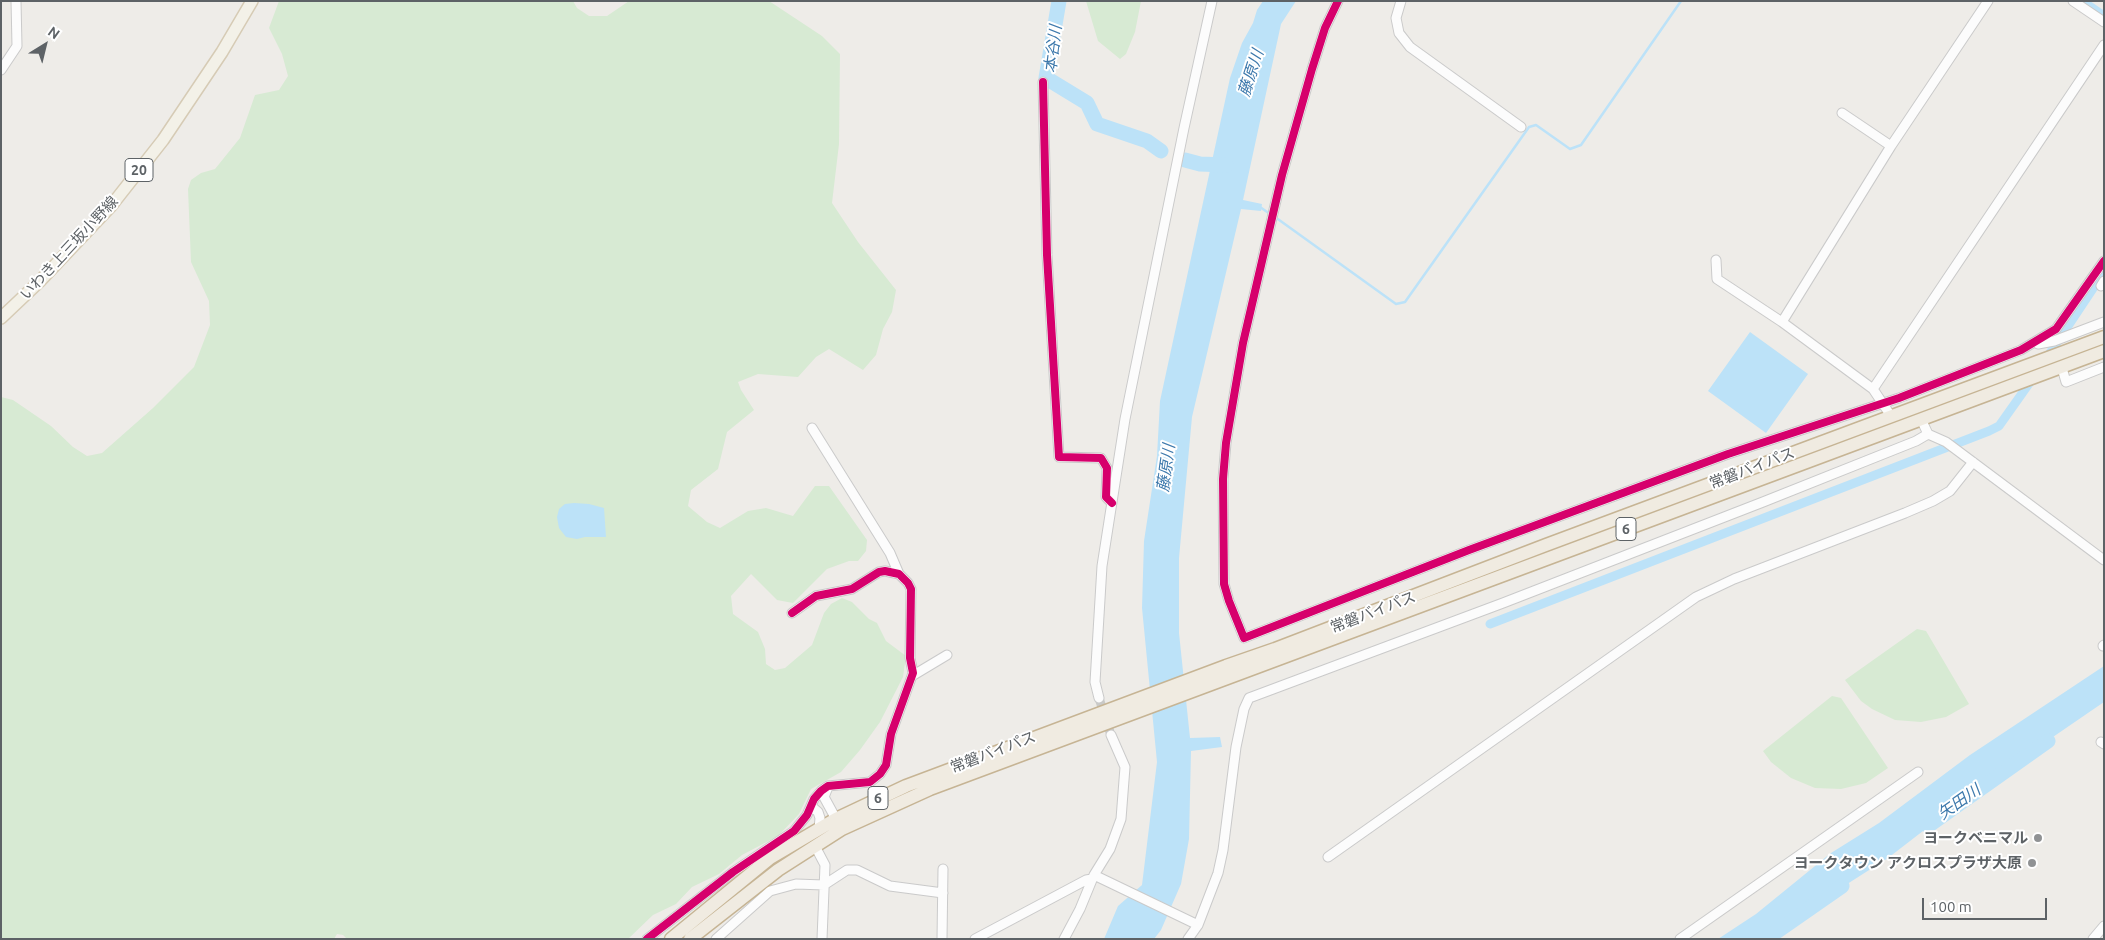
<!DOCTYPE html>
<html>
<head>
<meta charset="utf-8">
<style>
  body { margin:0 }
  #map { position:relative; width:2105px; height:940px; overflow:hidden; background:#eeece8; font-family:Ubuntu,sans-serif }
  canvas { display:block }
  .frame { position:absolute; inset:0; border:2px solid #5d6266; pointer-events:none }
  .north { position:absolute; left:20px; top:20px; width:50px; height:50px; -webkit-text-stroke:4px #fff; paint-order:stroke; rotate:36deg; font-size:14px; font-weight:700; line-height:20px; text-align:center; color:#5d6266 }
  .north::after { content:''; display:block; margin:auto; width:18px; height:22px; background:#5d6266; clip-path:polygon(50% 0,100% 100%,50% 72%,0 100%) }
  .scale { position:absolute; left:1922px; top:898px; width:125px; height:22px; box-sizing:border-box; border:2px solid #5d6266; border-top:0; padding-left:6px; font-size:15px; line-height:18px; white-space:nowrap; color:#5d6266; -webkit-text-stroke:4px #fff; paint-order:stroke }
</style>
</head>
<body>
<div id="map">
<canvas width="2105" height="940"></canvas>
<div class="frame"></div>
<div class="north">N</div>
<div class="scale">100 m</div>
</div>
<script>
const ctx = document.querySelector('canvas').getContext('2d');
ctx.lineJoin = 'round';
function fill(path, color) { ctx.fillStyle = color; ctx.fill(path, 'evenodd'); }
const poly = rows => new Path2D(rows.map(r => 'M' + r).join(''));
function strokePath(path, color, width, dash) { ctx.strokeStyle = color; ctx.lineWidth = width; ctx.lineCap = dash ? 'butt' : 'round'; ctx.setLineDash(dash || []); ctx.stroke(path); }
function write(font, color, halo, rows, align = 'center') {
  ctx.font = font + ' Ubuntu,"Noto Sans JP",sans-serif'; ctx.lineWidth = 4; ctx.setLineDash([]); ctx.textBaseline = 'middle'; ctx.strokeStyle = halo; ctx.fillStyle = color; for (const [text, x, y, turn = 0] of rows) {
    ctx.save(); ctx.translate(x, y); ctx.rotate((+turn || 0) * Math.PI / 180); ctx.textAlign = isNaN(turn) ? turn : align; if (halo) ctx.strokeText(text, 0, 0); ctx.fillText(text, 0, 0); ctx.restore();
  }
}
fill(poly([
  [279,1,573,1,577,8,589,16,607,16,629,1,769,1,822,36,840,54,839,144,832,203,858,242,896,290,892,312,883,329,876,355,863,370,829,349,816,357,798,377,758,374,738,382,741,390,754,410,727,432,718,469,691,490,688,506,707,522,720,528,748,511,766,508,793,516,815,486,829,486,867,540,866,551,858,561,849,561,827,569,793,603,777,600,751,574,731,596,733,614,758,632,765,649,766,664,775,670,785,668,812,645,824,613,831,604,842,598,852,602,869,619,877,623,886,641,906,656,903,677,880,722,860,750,841,772,811,789,799,814,778,836,742,855,719,874,692,887,676,904,653,915,628,939,347,939,343,935,337,934,334,939,1,939,1,397,13,400,51,426,73,447,87,456,102,453,153,408,194,367,210,325,209,301,191,262,188,189,191,180,201,173,215,169,240,138,255,95,279,90,288,76,282,54,269,28],
  [1086,1,1141,1,1135,32,1126,54,1120,59,1098,41],
  [1917,629,1926,631,1969,704,1946,717,1921,722,1895,720,1872,709,1861,701,1845,680],
  [1832,696,1841,698,1888,768,1866,783,1841,789,1815,788,1791,778,1771,762,1763,751]
]), '#d7ead3');
fill(poly([
  [1263,1,1296,1,1281,24,1243,200,1262,204,1261,211,1241,209,1192,417,1179,558,1179,633,1190,738,1220,737,1222,747,1191,751,1189,839,1181,884,1161,930,1154,939,1104,939,1118,906,1142,885,1157,762,1142,608,1144,541,1157,456,1160,401,1230,78,1242,43,1253,23,1257,10],
  [1750,332,1808,374,1766,433,1708,391],
  [574,503,589,504,604,508,606,537,585,537,577,539,566,537,559,528,557,517,559,509,565,504],
  [2104,666,2104,702,1980,787,1888,858,1797,916,1767,939,1718,939,1756,914,1831,853,1879,823,1970,755]
]), '#bce2f8');
strokePath(poly([
  [1260,207,1270,214],
  [1275,217,1396,304,1405,302,1529,127,1536,125,1570,149,1581,145,1681,1]
]), '#bce2f8', 2.5);
strokePath(poly([
  [2082,1,2104,16],
  [2046,359,2104,272],
  [1490,624,1989,431,1999,426,2033,378]
]), '#bce2f8', 9);
strokePath(poly([
  [1059,1,1046,78,1087,103,1097,124,1147,141,1161,151],
  [1185,160,1200,164,1226,165],
  [1928,826,2048,741],
  [1766,939,1842,886]
]), '#bce2f8', 15);
strokePath(poly([
  [1099,698,1111,735]
]), '#cacac8', 9, [9, 4.5]);
const minor = poly([
  [1338,1,1325,28,1312,69,1282,175,1243,343,1226,443,1223,479,1224,584,1229,601,1244,638,1469,550,1728,454,1899,398,2021,350,2056,329,2104,261],
  [1401,1,1396,18,1399,33,1410,47,1521,127],
  [2073,1,2104,22],
  [1,70,17,46,16,1],
  [1043,82,1047,255,1059,457,1101,458,1107,468,1106,497,1112,503],
  [1842,113,1891,146],
  [1716,260,1717,279,1782,322,1873,389,1891,416],
  [2101,286,2104,281],
  [1782,322,1891,146,1988,1],
  [2038,344,2054,341,2104,322],
  [2062,368,2066,382,2104,367],
  [1873,389,2104,45],
  [1921,419,1928,434,1946,442,2104,560],
  [812,428,890,553,899,574],
  [2103,646,2104,645],
  [912,676,947,655],
  [1099,698,1095,682,1102,566,1125,419,1184,128,1212,1],
  [2101,742,2104,744],
  [828,787,824,797,836,819],
  [811,806,818,812,820,818,819,829],
  [815,846,825,865,822,939],
  [1328,857,1696,597,1734,579,1905,513,1933,501,1950,491,1973,462],
  [1094,875,1198,925],
  [647,939,733,872,794,831,807,815,814,799,821,791,828,786,870,782,880,774,886,765,891,734,913,673,910,658,911,589,908,583,899,574,885,571,879,572,852,589,816,596,792,613],
  [716,939,770,891,796,884,824,885,847,870,857,870,890,886,943,893],
  [942,939,943,869],
  [975,939,1086,880,1092,879],
  [1064,939,1080,909,1094,875,1110,849,1121,819,1125,767,1111,735],
  [1188,939,1198,925,1218,873,1223,850,1236,747,1244,709,1249,698,1503,603,1763,502,1916,441,1928,434],
  [1680,939,1918,772],
  [2093,939,2104,926]
]);
const major = poly([
  [1,318,40,281,111,206,163,140,222,52,252,1]
]);
const highway = poly([
  [671,939,770,858,836,819,906,786,1226,666,1275,649,1546,545,2104,337],
  [690,939,778,870,842,829,930,789,2104,351]
]);
strokePath(minor, '#cacaca', 11);
strokePath(major, '#d6cbb5', 14);
strokePath(highway, '#c6b494', 15);
strokePath(minor, '#fcfcfc', 9);
strokePath(major, '#f3f1e8', 11);
strokePath(highway, '#f0ebe1', 12);
strokePath(poly([
  [1338,1,1325,28,1312,69,1282,175,1243,343,1226,443,1223,479,1224,584,1229,601,1244,638,1469,550,1728,454,1899,398,2021,350,2056,329,2104,261],
  [1043,82,1047,255,1059,457,1101,458,1107,468,1106,497,1112,503],
  [647,939,733,872,794,831,807,815,814,799,821,791,828,786,870,782,880,774,886,765,891,734,913,673,910,658,911,589,908,583,899,574,885,571,879,572,852,589,816,596,792,613]
]), '#d6006c', 8);
for (const [x, y, r, color] of [
  [2038,838,5,"#909294"],
  [2032,863,5,"#909294"]
]) { const dot = new Path2D(); dot.arc(x, y, r, 0, 2 * Math.PI); ctx.fillStyle = color; ctx.fill(dot); strokePath(dot, '#fff', 2); }
for (const [x, y, w] of [
  [139,170,28],
  [1626,529,20],
  [878,798,20]
]) { const box = new Path2D(); box.roundRect(x - w / 2, y - 11.5, w, 23, 4); ctx.fillStyle = '#fff'; ctx.fill(box); strokePath(box, '#5d6266', 1); }
write('bold 14px', '#5d6266', null, [
  ["20",139,170],
  ["6",1626,529],
  ["6",878,798]
]);
write('15px', '#5d6266', '#fff', [
  ["いわき上三坂小野線",69,248,-47],
  ["常磐バイパス",1752,468,-21],
  ["常磐バイパス",1373,612,-21],
  ["常磐バイパス",993,752,-21]
]);
write('bold 15px', '#5d6266', '#fff', [
  ["ヨークベニマル",2028,838],
  ["ヨークタウン アクロスプラザ大原",2022,863]
], 'right');
write('italic 16px', '#3d79ac', '#fff', [
  ["本谷川",1053,49,-83],
  ["藤原川",1251,73,-72],
  ["藤原川",1166,468,-82],
  ["矢田川",1959,802,-35]
]);
</script>
</body>
</html>
